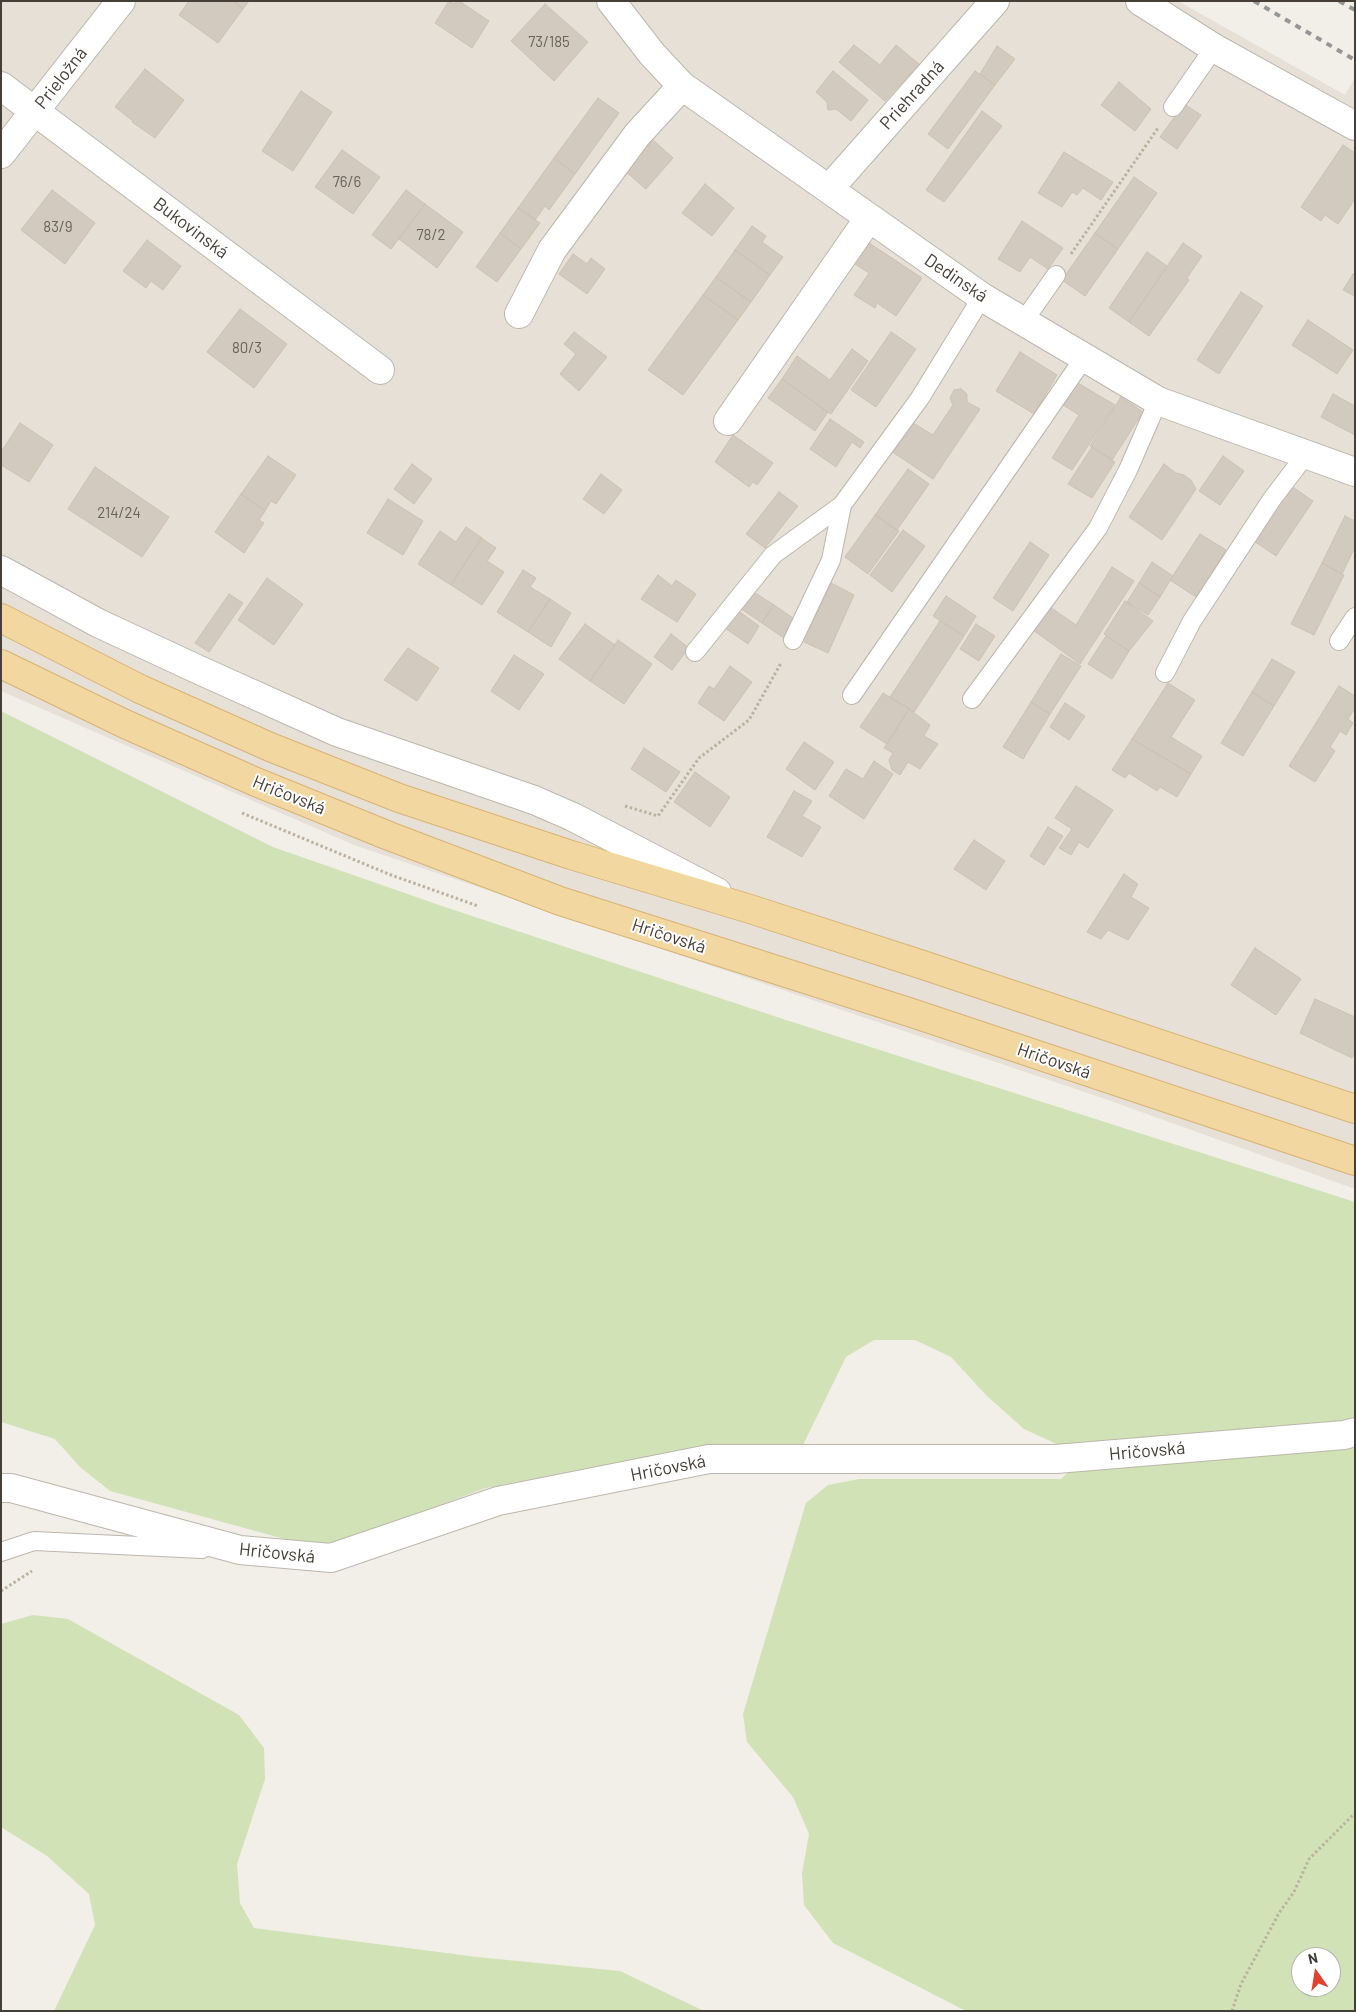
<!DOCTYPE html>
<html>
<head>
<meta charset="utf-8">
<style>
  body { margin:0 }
  #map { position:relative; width:1356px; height:2012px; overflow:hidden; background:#f2efe9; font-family:Barlow,sans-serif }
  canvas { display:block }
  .frame { position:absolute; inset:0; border:2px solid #453f38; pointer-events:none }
  .north { position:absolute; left:1291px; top:1947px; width:50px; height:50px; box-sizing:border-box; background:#fff; border:1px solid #b5b2af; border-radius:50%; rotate:347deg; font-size:14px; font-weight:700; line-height:20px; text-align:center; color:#453f38 }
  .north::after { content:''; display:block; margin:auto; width:18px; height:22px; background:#e24130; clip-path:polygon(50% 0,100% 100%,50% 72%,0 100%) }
</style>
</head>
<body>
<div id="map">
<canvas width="1356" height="2012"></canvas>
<div class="frame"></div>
<div class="north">N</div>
</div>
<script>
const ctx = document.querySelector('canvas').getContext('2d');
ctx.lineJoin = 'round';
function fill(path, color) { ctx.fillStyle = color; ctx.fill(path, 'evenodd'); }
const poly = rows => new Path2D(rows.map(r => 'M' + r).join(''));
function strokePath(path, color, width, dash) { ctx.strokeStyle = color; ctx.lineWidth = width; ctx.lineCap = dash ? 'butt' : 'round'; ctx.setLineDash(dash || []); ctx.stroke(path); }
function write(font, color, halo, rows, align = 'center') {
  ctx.font = font + ' Barlow,sans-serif'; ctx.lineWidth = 4; ctx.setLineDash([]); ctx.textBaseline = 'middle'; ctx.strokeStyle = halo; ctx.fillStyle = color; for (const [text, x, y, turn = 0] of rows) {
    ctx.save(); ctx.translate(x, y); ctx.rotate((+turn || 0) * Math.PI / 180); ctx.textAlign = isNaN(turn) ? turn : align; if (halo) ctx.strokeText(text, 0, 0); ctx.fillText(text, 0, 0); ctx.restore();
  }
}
fill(poly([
  [1,1,1178,1,1345,95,1354,79,1355,80,1355,1189,1108,1100,354,845,1,691]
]), '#e6e0d7');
fill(poly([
  [1,711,273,847,439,905,783,1019,1355,1202,1355,2011,966,2011,833,1943,804,1905,802,1873,809,1834,793,1797,747,1742,743,1714,806,1503,828,1485,859,1479,1061,1479,1075,1466,1061,1446,1024,1429,987,1396,951,1357,915,1340,874,1340,846,1357,802,1447,708,1447,486,1488,337,1543,299,1543,110,1491,80,1467,55,1439,1,1422],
  [1301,1957,1331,1957,1331,1987,1301,1987],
  [33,1615,68,1619,239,1715,264,1748,265,1779,237,1864,240,1903,254,1928,477,1957,620,1971,704,2011,54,2011,95,1925,89,1894,47,1856,1,1827,1,1624]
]), '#d1e2b6');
const building = poly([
  [189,1,233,1,243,9,218,43,179,15,189,1],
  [233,1,249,1,243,9,233,1],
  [449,1,454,4,456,1,459,1,489,21,472,48,435,23,449,1],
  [545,4,588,42,554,81,511,41,545,4],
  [854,45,880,65,896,45,919,64,885,101,839,62,854,45],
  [997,46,1015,59,995,85,980,74,997,46],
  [145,69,184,100,155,138,132,122,133,121,115,107,145,69],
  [833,71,868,100,851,121,836,109,828,110,827,102,816,92,833,71],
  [975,71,995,85,948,149,928,134,975,71],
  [1119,82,1151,109,1135,131,1101,105,1119,82],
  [301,91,332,112,293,171,262,151,301,91],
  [598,98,619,113,575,174,554,158,598,98],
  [1184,104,1201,115,1177,149,1160,137,1184,104],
  [982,111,1002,126,944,202,926,190,982,111],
  [652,139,673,158,646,189,625,171,652,139],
  [1343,145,1355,153,1355,199,1338,224,1325,215,1321,221,1301,207,1343,145],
  [342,150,380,177,353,214,315,187,342,150],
  [1064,152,1113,182,1101,200,1083,188,1077,195,1072,192,1062,207,1038,193,1064,152],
  [554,158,575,174,549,210,545,206,535,220,518,208,554,158],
  [1134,177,1157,193,1118,249,1095,233,1134,177],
  [705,184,734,208,712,236,682,213,705,184],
  [52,190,95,223,65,264,21,230,52,190],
  [406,190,425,204,391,249,372,235,406,190],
  [425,204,463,232,437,268,399,239,425,204],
  [518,208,540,223,521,249,500,233,518,208],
  [1022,221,1063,248,1048,269,1030,257,1020,272,998,259,1022,221],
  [752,226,766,236,762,242,783,257,770,275,735,250,752,226],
  [500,233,521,249,497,282,476,267,500,233],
  [1095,233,1118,249,1085,296,1062,280,1095,233],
  [147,240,181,266,163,290,151,281,146,288,123,271,147,240],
  [866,241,922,278,896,316,877,303,875,308,854,295,869,273,852,262,866,241],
  [1183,243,1202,256,1187,278,1189,280,1149,336,1129,322,1183,243],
  [735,250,770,275,751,302,716,277,735,250],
  [1147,252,1167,266,1129,322,1109,308,1147,252],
  [573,254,587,264,591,258,605,269,587,294,559,274,573,254],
  [1353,274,1355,275,1355,296,1343,290,1353,274],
  [716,277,751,302,738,320,703,295,716,277],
  [1241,292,1263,306,1219,374,1197,360,1241,292],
  [703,295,738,320,683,395,648,370,703,295],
  [240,309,287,344,254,388,207,352,240,309],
  [1308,320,1353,350,1337,374,1292,345,1308,320],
  [574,332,607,357,579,391,560,374,576,354,564,344,574,332],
  [891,332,916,349,876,407,851,390,891,332],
  [852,349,868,361,831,414,782,379,797,356,830,380,852,349],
  [1020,352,1057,375,1034,414,996,391,1020,352],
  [782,379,828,412,815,431,768,398,782,379],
  [1076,382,1115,405,1072,470,1052,458,1079,415,1062,404,1076,382],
  [961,389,967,394,967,402,980,409,933,479,891,451,913,423,933,435,953,405,950,398,954,390,961,389],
  [1333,394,1355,406,1355,435,1321,417,1333,394],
  [1121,397,1143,412,1112,460,1090,446,1121,397],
  [830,419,864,442,860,448,852,442,836,467,810,449,830,419],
  [20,423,53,445,29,482,1,465,1,452,20,423],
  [733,435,773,463,757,485,753,482,749,487,715,462,733,435],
  [1092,447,1115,462,1092,498,1068,484,1092,447],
  [268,456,296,475,276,504,271,501,265,511,241,494,268,456],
  [1223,456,1244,471,1220,505,1199,491,1223,456],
  [412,464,432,479,414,504,394,489,412,464],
  [1164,464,1176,473,1184,475,1191,480,1196,489,1162,540,1129,517,1164,464],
  [95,467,169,517,142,557,68,509,95,467],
  [908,469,929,484,897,530,875,515,908,469],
  [601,474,622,490,604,514,583,499,601,474],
  [1291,486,1313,501,1276,556,1254,541,1291,486],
  [779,492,798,506,765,548,746,534,779,492],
  [241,494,265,511,259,520,264,523,244,553,215,532,241,494],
  [388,499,423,521,403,555,367,533,388,499],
  [875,515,899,531,868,574,845,557,875,515],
  [1345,516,1355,521,1355,547,1342,574,1322,563,1345,516],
  [466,527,482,538,451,585,418,564,440,531,456,542,466,527],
  [903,530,925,546,892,592,870,575,903,530],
  [1200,534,1226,550,1196,597,1170,580,1200,534],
  [481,538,496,548,487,561,504,572,482,605,451,585,481,538],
  [1030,542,1049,555,1013,611,993,598,1030,542],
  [1152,562,1173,576,1160,597,1139,583,1152,562],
  [1322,563,1344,575,1314,635,1291,624,1322,563],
  [1112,567,1134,581,1080,664,1033,630,1050,607,1076,625,1112,567],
  [523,570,536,578,530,587,550,599,528,632,497,612,523,570],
  [658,575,672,586,676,580,696,594,677,622,641,599,658,575],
  [267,578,303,604,274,645,238,620,267,578],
  [831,583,854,595,828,653,804,642,831,583],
  [1139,583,1160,597,1148,615,1127,602,1139,583],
  [752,591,774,605,762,623,740,608,752,591],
  [229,594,243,603,209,652,195,643,229,594],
  [946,596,976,616,964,636,933,616,946,596],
  [550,599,571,613,551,647,528,632,550,599],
  [1125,601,1153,621,1129,651,1104,634,1125,601],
  [774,605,796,620,784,638,762,623,774,605],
  [737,610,759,626,748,644,725,628,737,610],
  [940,621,964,636,914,712,890,697,940,621],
  [585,624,615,645,590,681,559,659,585,624],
  [976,624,995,636,979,661,960,649,976,624],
  [671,634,689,648,672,670,654,657,671,634],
  [1106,636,1129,651,1112,679,1088,664,1106,636],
  [618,640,652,664,624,704,590,681,618,640],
  [408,648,439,668,417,701,384,680,408,648],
  [1061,654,1081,666,1050,714,1031,702,1061,654],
  [514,655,544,674,519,710,491,691,514,655],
  [1272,659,1295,672,1274,706,1252,692,1272,659],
  [730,666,752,682,724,721,698,703,709,686,714,689,730,666],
  [1168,683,1195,700,1171,737,1202,756,1191,774,1132,739,1168,683],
  [1339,686,1355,696,1355,708,1348,719,1353,723,1346,735,1340,731,1330,747,1335,751,1315,782,1289,766,1339,686],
  [1252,692,1274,706,1243,756,1221,743,1252,692],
  [883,693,909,709,887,744,860,727,883,693],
  [1031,702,1050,714,1023,759,1003,747,1031,702],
  [1065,703,1085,716,1069,740,1050,727,1065,703],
  [909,709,930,725,924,736,938,744,920,769,908,762,900,775,892,770,889,760,893,753,884,748,909,709],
  [1132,739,1191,774,1177,797,1160,787,1157,791,1129,773,1125,778,1112,770,1132,739],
  [804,742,834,762,815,790,786,769,804,742],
  [644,748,680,772,666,792,631,769,644,748],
  [874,761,893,774,864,819,829,796,846,769,863,779,874,761],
  [695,772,730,797,710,827,674,802,695,772],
  [1076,786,1113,810,1088,848,1079,842,1071,855,1059,848,1072,829,1055,818,1076,786],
  [794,791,812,801,802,816,821,827,802,857,767,837,794,791],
  [1048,827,1063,836,1044,865,1030,856,1048,827],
  [974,840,1005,861,986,890,954,869,974,840],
  [1124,874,1138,884,1131,897,1149,908,1128,940,1108,930,1101,939,1087,932,1124,874],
  [1255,948,1301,979,1276,1015,1231,985,1255,948],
  [1315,999,1355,1017,1355,1051,1352,1058,1300,1033,1315,999]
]);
fill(building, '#d3cabf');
strokePath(building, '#cdc1b3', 1);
const service = poly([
  [1173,107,1214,48],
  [1023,322,1056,275],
  [793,640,831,560,842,505],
  [1339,641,1355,617],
  [695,652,773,555,842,505,920,398,982,297],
  [1165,673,1192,621,1272,499,1307,453],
  [852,695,1084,358],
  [972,699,1098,528,1128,470,1158,401],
  [1,1552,34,1541,202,1549]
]);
const minor = poly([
  [611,1,652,54,682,86,982,297,1158,401,1355,472],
  [1140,1,1214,48,1355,126],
  [1,86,380,370],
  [1,154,121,1],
  [829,189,995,1],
  [519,314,552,250,637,135,682,86],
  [728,421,869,218],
  [1,570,98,623,197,669,337,732,534,800,573,817,717,892],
  [1,1488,11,1488,240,1550,331,1558,498,1501,709,1459,1056,1459,1344,1435,1355,1432]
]);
const primary = poly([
  [1,618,140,689,270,747,399,798,571,855,750,909,923,965,1355,1109],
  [1,664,125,724,256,782,389,836,560,901,912,1013,1355,1161]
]);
strokePath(service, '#bdb6ac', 20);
strokePath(minor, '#bdb6ac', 30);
strokePath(primary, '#d7b372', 30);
strokePath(poly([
  [1071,254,1158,128],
  [625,806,658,816,699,758,749,720,781,663],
  [242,813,391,875,478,906],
  [1,1591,32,1571],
  [1232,2011,1241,1984,1279,1913,1294,1892,1309,1859,1355,1813]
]), '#bdb19f', 3, [2.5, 2.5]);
strokePath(service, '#fff', 18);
strokePath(minor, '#fff', 28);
strokePath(primary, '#f3d7a1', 28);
strokePath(poly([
  [1254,1,1355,60],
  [1339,1,1355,10]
]), '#969696', 4, [6, 6]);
write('15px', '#68625a', null, [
  ["73/185",549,42],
  ["76/6",347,182],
  ["83/9",58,227],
  ["78/2",431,235],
  ["80/3",247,348],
  ["214/24",119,513]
]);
write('18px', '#453f38', '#fff', [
  ["Prieložná",61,78,-52],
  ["Priehradná",912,95,-48],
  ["Bukovinská",191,228,37],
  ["Dedinská",956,278,34],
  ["Hričovská",289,795,22],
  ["Hričovská",669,936,18],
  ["Hričovská",1054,1061,19],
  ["Hričovská",1147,1451,-5],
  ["Hričovská",668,1468,-11],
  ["Hričovská",277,1553,6]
]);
</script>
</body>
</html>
